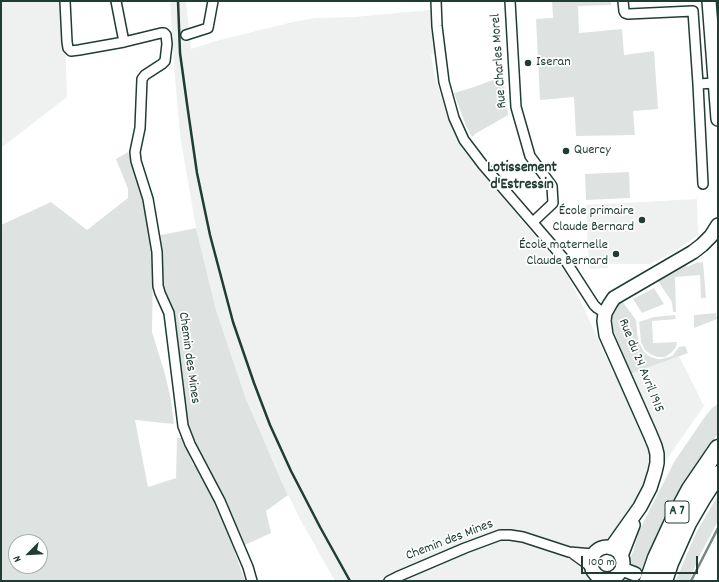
<!DOCTYPE html>
<html>
<head>
<meta charset="utf-8">
<style>
  body { margin:0 }
  #map { position:relative; width:719px; height:582px; overflow:hidden; background:#fff; font-family:Dekko,sans-serif }
  canvas { display:block }
  .frame { position:absolute; inset:0; border:2px solid #1f3d34; pointer-events:none }
  .north { position:absolute; left:8px; top:534px; width:40px; height:40px; box-sizing:border-box; background:#fff; border:1px solid #a5b1ae; border-radius:50%; rotate:246deg; font-size:11px; font-weight:700; line-height:16px; text-align:center; color:#1f3d34 }
  .north::after { content:''; display:block; margin:auto; width:14px; height:18px; background:#1f3d34; clip-path:polygon(50% 0,100% 100%,50% 72%,0 100%) }
  .scale { position:absolute; left:581px; top:556px; width:117px; height:18px; box-sizing:border-box; border:2px solid #1f3d34; border-top:0; padding-left:5px; font-size:12px; line-height:14px; white-space:nowrap; color:#1f3d34; -webkit-text-stroke:3px #fff; paint-order:stroke }
</style>
</head>
<body>
<div id="map">
<canvas width="719" height="582"></canvas>
<div class="frame"></div>
<div class="north">N</div>
<div class="scale">100 m</div>
</div>
<script>
const ctx = document.querySelector('canvas').getContext('2d');
ctx.lineJoin = 'round';
function fill(path, color) { ctx.fillStyle = color; ctx.fill(path, 'evenodd'); }
const poly = rows => new Path2D(rows.map(r => 'M' + r).join(''));
function strokePath(path, color, width, dash) { ctx.strokeStyle = color; ctx.lineWidth = width; ctx.lineCap = dash ? 'butt' : 'round'; ctx.setLineDash(dash || []); ctx.stroke(path); }
function write(font, color, halo, rows, align = 'center') {
  ctx.font = font + ' Dekko,sans-serif'; ctx.lineWidth = 3.5; ctx.setLineDash([]); ctx.textBaseline = 'middle'; ctx.strokeStyle = halo; ctx.fillStyle = color; for (const [text, x, y, turn = 0] of rows) {
    ctx.save(); ctx.translate(x, y); ctx.rotate((+turn || 0) * Math.PI / 180); ctx.textAlign = isNaN(turn) ? turn : align; if (halo) ctx.strokeText(text, 0, 0); ctx.fillText(text, 0, 0); ctx.restore();
  }
}
fill(poly([
  [1,1,64,1,67,97,1,148],
  [170,1,186,1,191,49,216,41,293,22,315,18,354,17,431,10,436,53,431,55,433,68,437,84,453,132,463,150,568,276,586,313,614,375,630,374,679,356,704,406,610,541,596,581,335,581,300,519,280,478,257,425,246,399,216,310,196,228,180,135,174,65],
  [697,199,698,235,674,252,650,264,608,264,608,268,589,269,586,205]
]), '#eef1f0');
fill(poly([
  [552,1,611,1,611,5,578,6,579,33,622,29,624,55,654,51,658,109,633,111,635,135,576,136,574,97,540,100,536,19,553,18],
  [503,76,508,115,475,134,472,137,466,126,454,93,474,87],
  [128,152,134,165,140,185,151,237,153,270,152,332,165,374,171,400,174,424,135,420,148,487,176,478,177,438,183,438,193,465,204,466,184,426,163,293,156,236,196,228,216,310,246,399,280,478,288,495,266,511,271,533,234,550,245,581,1,581,1,225,51,202,87,230,128,198,128,189,116,159],
  [16,542,40,542,40,566,16,566],
  [629,172,630,198,586,200,585,174],
  [698,262,699,263,703,262,706,298,701,298,700,275,675,277,676,312,673,312,672,302,658,281,684,266,687,267],
  [654,288,664,304,642,313,633,299],
  [622,301,636,320,638,340,643,350,646,354,651,357,657,359,662,359,672,356,679,347,685,346,688,353,630,374,613,329,612,317,615,308],
  [716,313,717,319,694,328,694,315],
  [675,315,676,319,652,321,653,343,677,342,676,347,672,352,665,357,657,357,650,354,645,350,641,342,639,322,654,317],
  [718,404,718,434,687,477,666,515,652,546,642,569,630,565,629,559,633,552,639,531,674,462,704,418,712,408],
  [718,495,718,521,699,557,689,581,676,580,696,533]
]), '#dee3e2');
strokePath(poly([
  [691,581,718,528]
]), '#758883', 2.5);
const street = poly([
  [65,1,67,42,68,48,71,51,79,50,124,42,161,33,164,33,166,35,167,44,165,61,162,64,145,75,142,79,140,128,135,152,136,161,148,199,157,252,158,286,160,293,169,313,183,426,190,444,220,501,248,567,252,581],
  [116,1,124,42],
  [436,1,437,26,444,82,454,118,464,140,483,165,565,260,594,305,597,308,605,313],
  [510,1,516,107,530,156,552,186,553,203,551,205,533,222],
  [623,1,624,11,625,13,628,14,693,11,698,84,715,83],
  [186,35,208,28,213,1],
  [698,84,703,184],
  [572,553,590,566],
  [389,581,397,577,465,548,500,535,510,535,523,537,569,552,593,554]
]);
const secondary = poly([
  [709,1,718,119],
  '591 563a16 16 0 1 1 32 0a16 16 0 1 1-32 0Z',
  [611,548,640,507,650,488,655,472,657,463,657,454,655,446,650,434,606,335,604,321,605,313,610,304,614,298,693,252,702,245,711,236,718,225],
  [621,556,633,525],
  [622,569,635,574]
]);
const highway = poly([
  [648,581,656,558,675,517,690,489,718,448],
  [664,581,670,563,688,523,702,499,718,474]
]);
strokePath(street, '#1f3d34', 12);
strokePath(secondary, '#1f3d34', 16);
strokePath(highway, '#1f3d34', 19);
strokePath(street, '#fff', 9);
strokePath(secondary, '#fff', 13);
strokePath(highway, '#fff', 16);
strokePath(poly([
  [178,1,180,53,188,111,197,173,210,235,233,322,254,383,270,425,291,471,320,527,350,581]
]), '#1f3d34', 2.5);
for (const [x, y, r, color] of [
  [528,63,4,"#1f3d34"],
  [566,151,4,"#1f3d34"],
  [642,220,4,"#1f3d34"],
  [616,254,4,"#1f3d34"]
]) { const dot = new Path2D(); dot.arc(x, y, r, 0, 2 * Math.PI); ctx.fillStyle = color; ctx.fill(dot); strokePath(dot, '#fff', 1.5); }
for (const [x, y, w] of [
  [677,512,24]
]) { const box = new Path2D(); box.roundRect(x - w / 2, y - 11, w, 22, 3); ctx.fillStyle = '#fff'; ctx.fill(box); strokePath(box, '#1f3d34', 1); }
write('bold 13px', '#1f3d34', null, [
  ["A 7",677,512]
]);
write('14px', '#1f3d34', '#fff', [
  ["Rue Charles Morel",500,61,-94],
  ["Chemin des Mines",188,358,82],
  ["Rue du 24 Avril 1915",640,366,68],
  ["Chemin des Mines",450,541,-21]
]);
write('14px', '#1f3d34', '#fff', [
  ["Iseran",536,63],
  ["Quercy",574,151],
  ["École primaire",634,212,"right"],
  ["Claude Bernard",634,228,"right"],
  ["École maternelle",608,246,"right"],
  ["Claude Bernard",608,262,"right"]
], 'left');
write('bold 15px', '#1f3d34', '#fff', [
  ["Lotissement",522,169],
  ["d'Estressin",522,186]
]);
</script>
</body>
</html>
